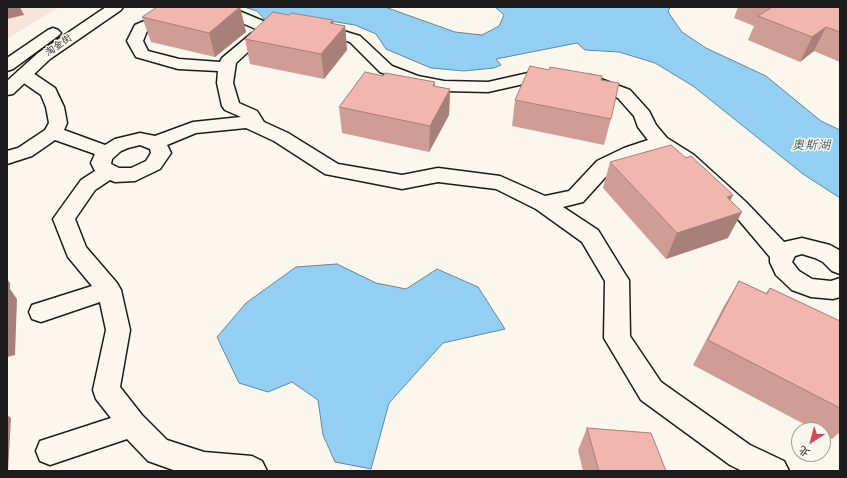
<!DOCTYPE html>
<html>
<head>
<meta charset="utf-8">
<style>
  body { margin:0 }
  #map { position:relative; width:847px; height:478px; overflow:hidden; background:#fbf7ec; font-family:Mynerve,"LXGW WenKai TC",sans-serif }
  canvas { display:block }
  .frame { position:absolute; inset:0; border:8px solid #1c1c1c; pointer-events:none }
  .north { position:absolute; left:791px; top:422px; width:40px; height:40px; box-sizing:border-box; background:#fbf7ec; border:1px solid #a29f99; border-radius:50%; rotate:216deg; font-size:11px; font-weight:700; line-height:16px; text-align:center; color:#1c1c1c }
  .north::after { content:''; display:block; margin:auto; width:14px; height:18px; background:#d1495b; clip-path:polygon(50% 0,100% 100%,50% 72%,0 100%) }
</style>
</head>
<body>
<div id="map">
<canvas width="847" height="478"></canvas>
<div class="frame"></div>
<div class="north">北</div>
</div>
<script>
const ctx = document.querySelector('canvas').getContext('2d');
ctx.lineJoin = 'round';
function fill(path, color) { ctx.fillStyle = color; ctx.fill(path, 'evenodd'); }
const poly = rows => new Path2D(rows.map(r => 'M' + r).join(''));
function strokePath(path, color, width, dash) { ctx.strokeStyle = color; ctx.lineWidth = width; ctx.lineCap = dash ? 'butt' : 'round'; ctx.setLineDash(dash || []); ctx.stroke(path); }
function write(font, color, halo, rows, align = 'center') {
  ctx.font = font + ' Mynerve,"LXGW WenKai TC",sans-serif'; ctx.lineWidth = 3; ctx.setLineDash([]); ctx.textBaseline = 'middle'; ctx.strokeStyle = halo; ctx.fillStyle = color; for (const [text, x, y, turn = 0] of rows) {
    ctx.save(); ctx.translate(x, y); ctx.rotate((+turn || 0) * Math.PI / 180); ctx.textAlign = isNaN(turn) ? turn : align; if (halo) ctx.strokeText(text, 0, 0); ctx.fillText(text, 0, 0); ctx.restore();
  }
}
fill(poly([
  [13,7,59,7,7,39,7,11]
]), '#f8e4d9');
const water = poly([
  [244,7,385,7,455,32,482,35,499,26,504,15,495,7,670,7,668,12,682,32,706,48,766,76,821,121,840,130,840,198,803,174,693,86,655,63,619,52,585,50,577,43,496,59,501,65,494,68,464,71,431,68,386,49,376,34,355,25,330,21,267,22,257,11,244,7],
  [337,264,376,283,406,289,437,269,478,287,505,329,443,343,389,403,371,469,335,462,323,435,318,400,292,382,268,392,239,383,217,337,246,303,296,267,337,264]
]);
fill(water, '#92cff3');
strokePath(water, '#63879d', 1);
const minor = poly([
  [213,7,239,11,268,23,271,26,276,28,279,31,276,34,262,39,236,63,233,83,239,103,257,111,264,122,288,133,338,164,402,175,438,168,500,176,545,196,569,191,597,161,624,148,648,140,638,127,634,116,618,98,584,84,582,80,584,76,590,75,630,90,649,111,656,125,667,138,694,155,746,202,784,242,802,238,830,245,839,250,840,274,832,271,823,262,815,258,802,254,795,256,792,262,799,271,812,279,831,281,840,278,840,297,833,299,811,297,792,290,776,275,770,262,770,257,732,212,680,163,658,149,638,156,611,171,583,202,563,207,598,230,625,274,629,280,630,336,661,382,750,445,784,461,789,471,742,471,730,465,641,400,604,338,605,281,582,242,536,209,496,189,438,182,402,189,325,174,274,141,246,128,196,133,167,145,171,153,160,169,135,181,115,182,110,180,95,190,75,219,86,247,117,283,121,290,130,330,120,387,142,415,167,440,204,452,252,456,262,461,267,471,176,471,148,461,127,439,50,465,40,461,36,451,40,441,111,418,96,399,93,390,106,330,100,302,41,322,32,319,29,312,32,305,92,286,68,257,53,219,81,180,95,171,91,163,95,154,55,140,32,156,7,164,7,151,18,148,45,130,49,123,46,107,41,95,18,79,16,75,18,71,24,70,30,71,55,88,64,107,67,123,64,130,105,145,115,139,140,133,155,136,193,122,241,117,225,110,222,106,217,83,218,71,178,69,136,57,127,41,135,25,172,9,177,10,179,13,177,16,147,31,143,41,148,51,179,59,220,62,222,58,252,33,258,30,231,18,209,14,207,11,209,8,213,7],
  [140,145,150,149,151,153,146,161,131,168,119,168,111,164,112,159,121,151,128,148,140,145],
  [317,23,360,36,392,66,418,76,444,81,488,82,528,73,554,73,560,74,562,78,560,82,554,83,528,83,488,92,444,91,414,85,380,72,350,42,312,31,309,28,312,25,317,23]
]);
const tertiary = poly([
  [106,7,123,7,121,10,50,59,13,94,7,95,7,81,38,53,106,7],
  [53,28,58,30,61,33,58,36,13,69,7,71,7,58,48,30,53,28]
]);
strokePath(minor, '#1c1c1c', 3);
strokePath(tertiary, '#1c1c1c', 3);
fill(minor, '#fbf7ec');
fill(tertiary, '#fbf7ec');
fill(poly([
  [240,7,246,32,215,57,151,42,142,17],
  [738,7,840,7,840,62,814,51,800,62,748,40,754,26,734,18],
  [289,15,333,20,333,24,345,26,347,50,324,79,250,64,245,39],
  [383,76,435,82,435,86,450,89,449,115,429,152,342,133,339,107],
  [601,80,611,119,604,145,512,126,515,100],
  [686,158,731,201,728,238,666,259,603,188,610,162],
  [739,281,766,293,770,288,840,321,840,432,832,439,823,434,823,430,815,430,693,365,724,306],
  [587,428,666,471,583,471,578,450]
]), '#cf9d96');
fill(poly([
  [7,7,20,7,24,15,7,19],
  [240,7,246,32,215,57,209,33],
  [333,20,335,37,345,26,347,50,324,79,321,54,330,23],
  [826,27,814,51,800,62,812,37],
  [450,89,449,115,429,152,430,126],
  [733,195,722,218,742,212,728,238,666,259,677,233,727,197],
  [7,279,10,283,10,289,17,299,15,355,7,357],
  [7,415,11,418,8,471,7,471]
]), '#a97f7a');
const building = poly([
  [157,7,240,7,209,33,142,17,157,7],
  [772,7,840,7,840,32,826,27,812,37,758,16,772,7],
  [273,12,289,15,291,13,333,20,330,23,345,26,321,54,245,39,273,12],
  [530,66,549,70,550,67,602,76,601,80,619,83,611,119,515,100,530,66],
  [365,72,383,76,385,73,435,82,433,86,450,89,430,126,339,107,365,72],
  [671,145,686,158,691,156,733,195,727,197,742,212,677,233,610,162,671,145],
  [739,281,767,294,770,288,840,321,840,408,708,340,739,281],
  [587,428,651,433,666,471,599,471,587,428]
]);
fill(building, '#f1b6ae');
strokePath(building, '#a97f7a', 1);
write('10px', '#1c1c1c', '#fbf7ec', [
  ["淘金街",59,46,-35]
]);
write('italic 13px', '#455b67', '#fbf7ec', [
  ["奥斯湖",811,146]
]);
</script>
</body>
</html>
